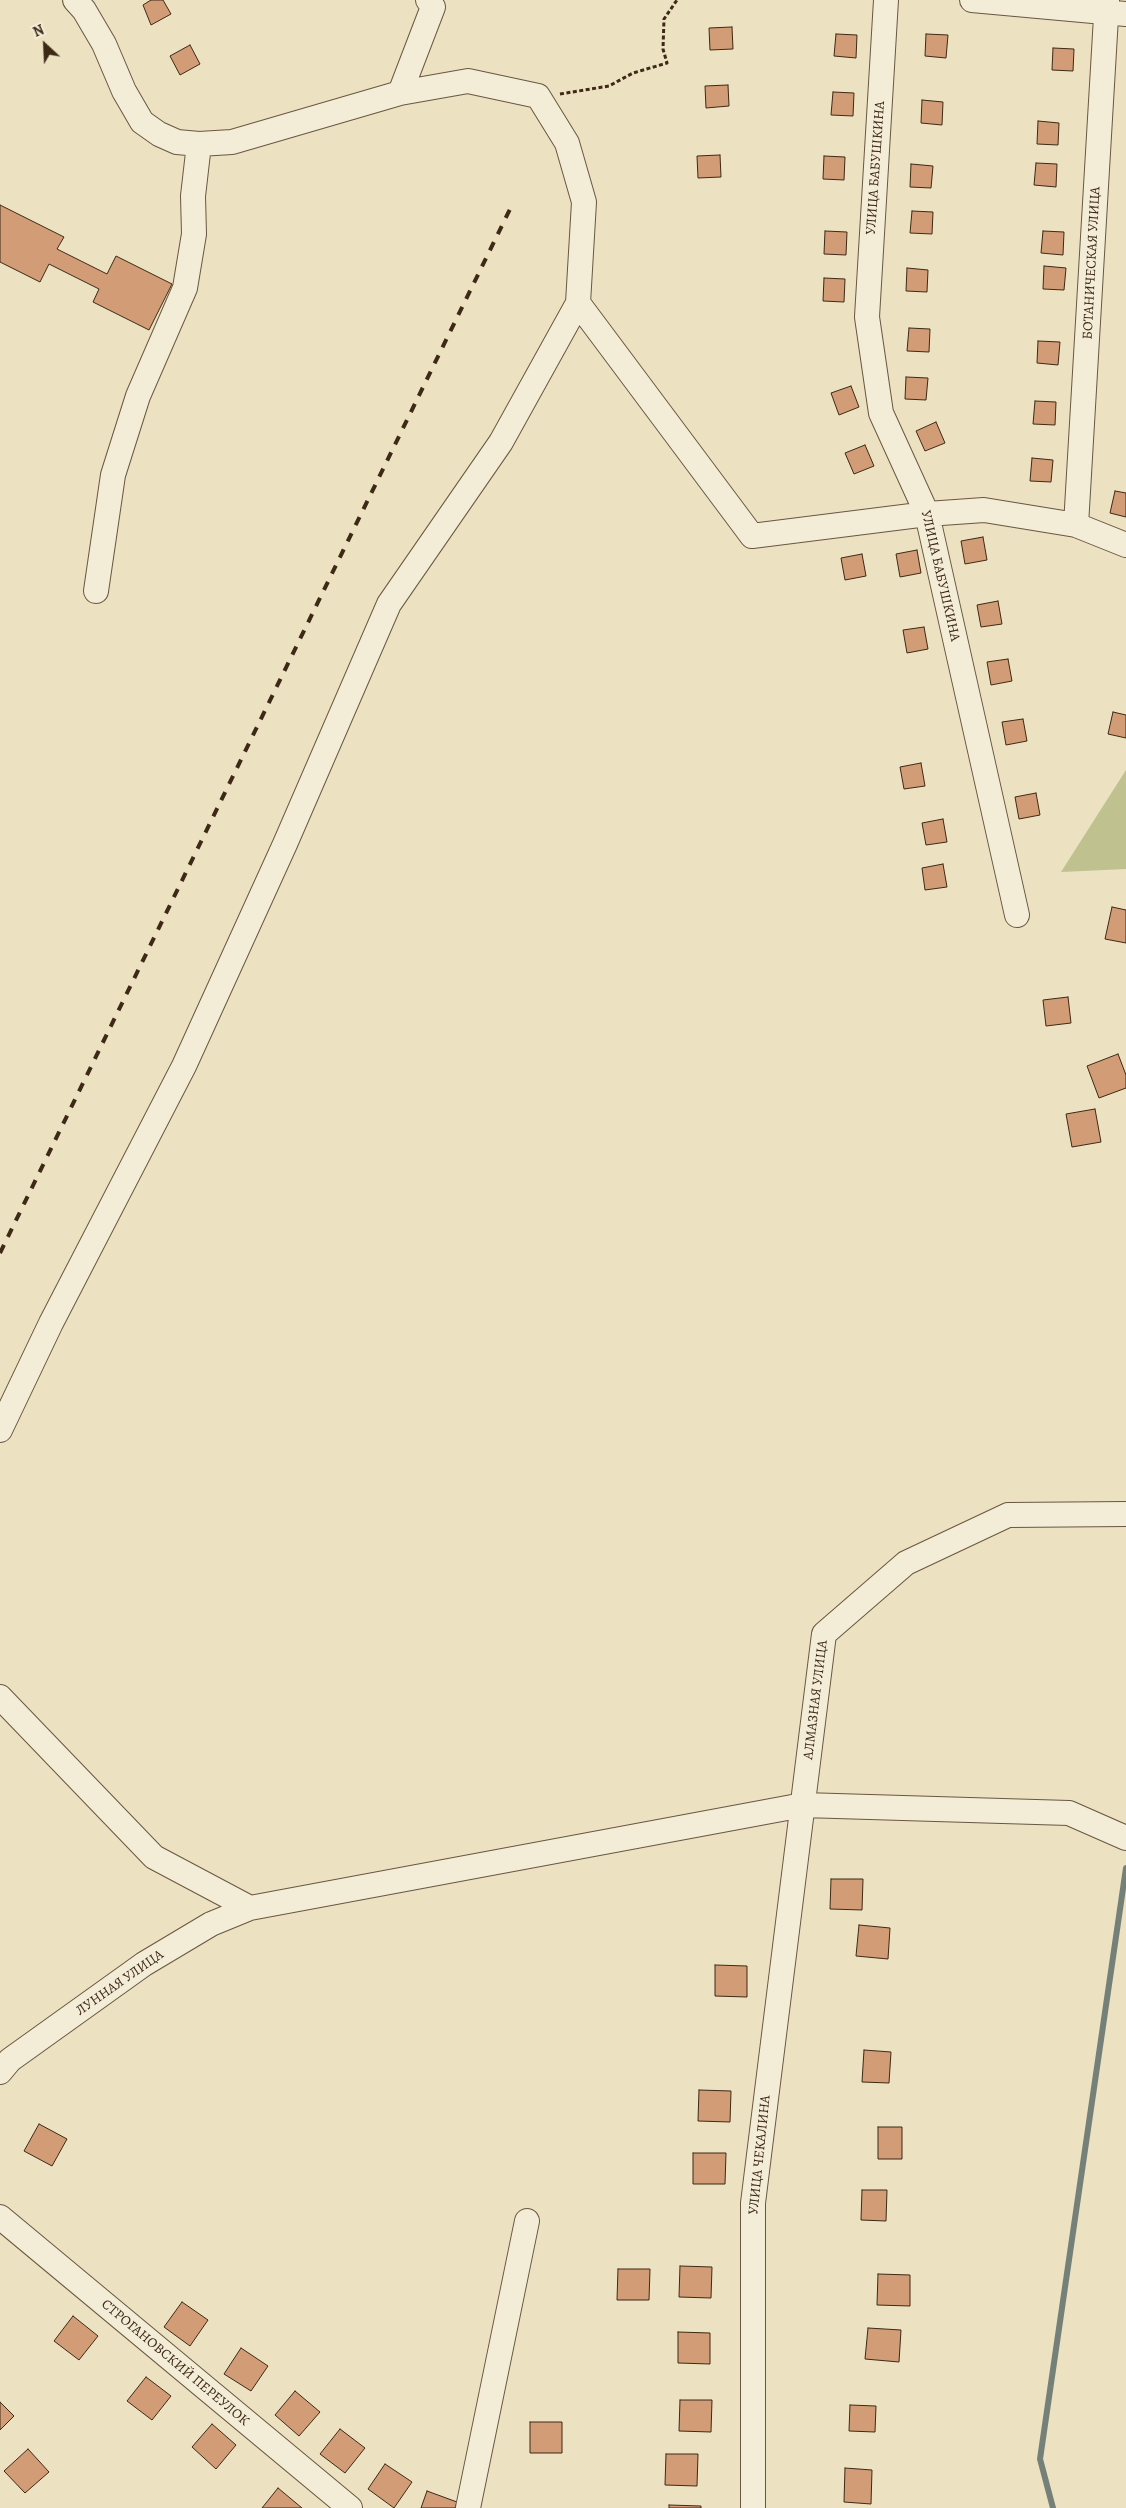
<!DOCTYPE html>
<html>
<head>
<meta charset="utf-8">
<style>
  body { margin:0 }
  #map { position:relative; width:1126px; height:2508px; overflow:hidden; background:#ece1c1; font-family:Alegreya,serif }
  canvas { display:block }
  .north { position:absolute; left:20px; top:20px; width:50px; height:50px; -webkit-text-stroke:4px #f3ecd7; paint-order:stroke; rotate:335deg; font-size:14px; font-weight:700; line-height:20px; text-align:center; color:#3d2916 }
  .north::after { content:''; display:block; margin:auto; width:18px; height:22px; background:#3d2916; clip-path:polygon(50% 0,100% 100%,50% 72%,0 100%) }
</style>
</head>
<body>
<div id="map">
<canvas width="1126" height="2508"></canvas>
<div class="north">N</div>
</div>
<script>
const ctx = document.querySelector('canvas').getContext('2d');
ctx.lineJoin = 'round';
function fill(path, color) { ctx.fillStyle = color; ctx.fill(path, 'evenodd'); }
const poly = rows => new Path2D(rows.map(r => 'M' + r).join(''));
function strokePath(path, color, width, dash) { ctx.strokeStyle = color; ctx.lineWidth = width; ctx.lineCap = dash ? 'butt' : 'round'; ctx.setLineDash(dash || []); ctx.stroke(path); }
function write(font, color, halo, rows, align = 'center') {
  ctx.font = font + ' Alegreya,serif'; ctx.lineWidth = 4; ctx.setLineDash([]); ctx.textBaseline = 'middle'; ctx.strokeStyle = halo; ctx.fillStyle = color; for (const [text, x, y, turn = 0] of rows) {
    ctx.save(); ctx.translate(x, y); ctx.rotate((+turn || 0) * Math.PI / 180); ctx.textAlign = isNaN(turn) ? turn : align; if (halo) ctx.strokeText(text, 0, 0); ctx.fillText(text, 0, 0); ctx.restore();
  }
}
fill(poly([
  [1126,770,1126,869,1061,872]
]), '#bfc18e');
strokePath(poly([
  [1053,2508,1040,2459,1126,1868]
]), '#758178', 6);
const building = poly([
  [151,0,163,0,171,14,151,25,143,5,151,0],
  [732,27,733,49,710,50,709,28,732,27],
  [836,34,857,35,856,58,834,56,836,34],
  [926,34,948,35,946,58,925,56,926,34],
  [190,45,200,64,180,75,170,56,190,45],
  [1053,48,1074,49,1073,71,1052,70,1053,48],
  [728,85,729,106,706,108,705,86,728,85],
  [833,92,854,93,853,116,831,115,833,92],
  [922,100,943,102,942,125,921,123,922,100],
  [1038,121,1059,123,1058,145,1037,144,1038,121],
  [720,155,721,177,698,178,697,156,720,155],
  [824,156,845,157,844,180,823,179,824,156],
  [1036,163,1057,164,1056,187,1034,185,1036,163],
  [911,164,933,166,931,188,910,187,911,164],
  [0,205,64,237,57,249,107,274,116,256,172,284,149,330,93,302,99,289,49,264,40,282,0,262,0,205],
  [912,211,933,212,932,234,910,233,912,211],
  [825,231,847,232,846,255,824,254,825,231],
  [1043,231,1064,232,1063,255,1041,253,1043,231],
  [1044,266,1066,268,1064,290,1043,289,1044,266],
  [907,268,928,270,927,292,906,291,907,268],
  [824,278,845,279,844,302,823,301,824,278],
  [909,328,930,329,929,352,907,351,909,328],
  [1038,341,1060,342,1058,365,1037,363,1038,341],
  [906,377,928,378,926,400,905,399,906,377],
  [851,386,859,407,839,415,831,393,851,386],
  [1035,401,1056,402,1055,425,1033,424,1035,401],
  [936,422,945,443,925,451,916,431,936,422],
  [865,445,874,466,854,474,845,453,865,445],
  [1032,458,1053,460,1051,482,1030,481,1032,458],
  [1115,491,1126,493,1126,517,1110,513,1115,491],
  [983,537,987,560,965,564,961,541,983,537],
  [917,550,921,573,900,577,896,554,917,550],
  [862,554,866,576,845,580,841,558,862,554],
  [998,601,1002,624,981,627,977,605,998,601],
  [924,627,928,649,907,653,903,630,924,627],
  [1008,659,1012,681,991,685,987,662,1008,659],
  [1113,712,1126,715,1126,738,1108,734,1113,712],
  [1023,719,1027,741,1006,745,1002,722,1023,719],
  [921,763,925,786,904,789,900,767,921,763],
  [1036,793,1040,815,1019,819,1015,797,1036,793],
  [943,819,947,842,926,845,922,823,943,819],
  [943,864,947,887,925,890,922,868,943,864],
  [1112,907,1126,910,1126,943,1105,939,1112,907],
  [1068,997,1071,1023,1046,1026,1043,1000,1068,997],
  [1118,1054,1126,1075,1126,1088,1099,1098,1087,1066,1118,1054],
  [1095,1109,1101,1142,1072,1147,1066,1114,1095,1109],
  [831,1879,863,1879,862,1910,830,1909,831,1879],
  [859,1925,890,1928,888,1959,856,1956,859,1925],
  [715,1965,747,1966,747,1997,715,1996,715,1965],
  [864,2050,891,2052,889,2083,862,2082,864,2050],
  [699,2090,731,2091,730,2122,698,2121,699,2090],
  [39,2124,67,2139,52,2166,24,2151,39,2124],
  [878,2127,902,2127,902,2159,878,2159,878,2127],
  [693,2153,726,2153,725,2184,693,2184,693,2153],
  [862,2190,887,2190,886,2221,861,2220,862,2190],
  [680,2266,712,2267,711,2298,679,2297,680,2266],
  [618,2269,650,2269,649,2300,617,2300,618,2269],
  [878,2274,910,2275,910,2306,877,2305,878,2274],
  [182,2302,208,2320,190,2346,164,2327,182,2302],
  [73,2316,98,2336,79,2360,54,2341,73,2316],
  [868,2328,901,2330,899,2362,865,2359,868,2328],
  [678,2332,710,2333,710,2364,678,2363,678,2332],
  [241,2348,268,2366,251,2391,224,2374,241,2348],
  [146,2377,171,2396,152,2420,127,2401,146,2377],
  [295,2391,320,2412,299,2436,275,2415,295,2391],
  [680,2400,712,2400,711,2432,679,2431,680,2400],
  [0,2402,14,2416,0,2430,0,2402],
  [850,2405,876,2406,875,2432,849,2431,850,2405],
  [530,2422,562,2422,562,2453,530,2453,530,2422],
  [212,2424,236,2445,216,2469,192,2447,212,2424],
  [340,2429,365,2448,345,2473,320,2454,340,2429],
  [28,2449,49,2472,25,2493,4,2471,28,2449],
  [666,2454,698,2454,697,2486,665,2485,666,2454],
  [385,2464,412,2482,394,2508,368,2489,385,2464],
  [845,2468,872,2470,871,2504,844,2502,845,2468],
  [278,2488,302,2508,262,2508,278,2488],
  [427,2491,457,2502,455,2508,421,2508,427,2491],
  [669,2505,701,2506,701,2508,669,2508,669,2505]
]);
fill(building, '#d19c76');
strokePath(building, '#3d2916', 1);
const minor = poly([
  [886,0,867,317,881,413,927,514,1017,915],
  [972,0,1126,14],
  [400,93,433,7,428,0],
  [578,303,752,536,927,514,984,510,1076,525,1126,545],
  [1076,525,1107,0],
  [96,591,113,475,138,396,185,288,194,234,193,196,199,144],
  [0,1430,51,1323,184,1066,285,844,389,604,501,442,578,303,584,202,567,143,538,96,468,81,400,93,232,142,199,144,177,142,159,134,142,122,124,91,104,44,84,10,75,0],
  [0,1697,154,1857,250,1908,803,1805,1069,1813,1126,1838],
  [0,2072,10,2060,144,1964,211,1924,250,1908],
  [0,2217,350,2508],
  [468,2508,527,2221],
  [753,2508,753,2203,824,1634,906,1563,1008,1515,1126,1514]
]);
strokePath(minor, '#695741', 26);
strokePath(poly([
  [560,94,609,86,633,73,667,63,663,49,664,19,677,0]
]), '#3d2916', 3, [4, 2.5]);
strokePath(minor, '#f3ecd7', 24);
strokePath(poly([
  [0,1253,513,203]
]), '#3d2916', 4, [9, 9]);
write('14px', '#3d2916', '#f3ecd7', [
  ["УЛИЦА БАБУШКИНА",876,168,-86],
  ["БОТАНИЧЕСКАЯ УЛИЦА",1092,263,-87],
  ["УЛИЦА БАБУШКИНА",940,576,77],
  ["АЛМАЗНАЯ УЛИЦА",816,1700,-83],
  ["ЛУННАЯ УЛИЦА",120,1983,-35],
  ["УЛИЦА ЧЕКАЛИНА",760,2155,-84],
  ["СТРОГАНОВСКИЙ ПЕРЕУЛОК",175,2363,40]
]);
</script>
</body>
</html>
